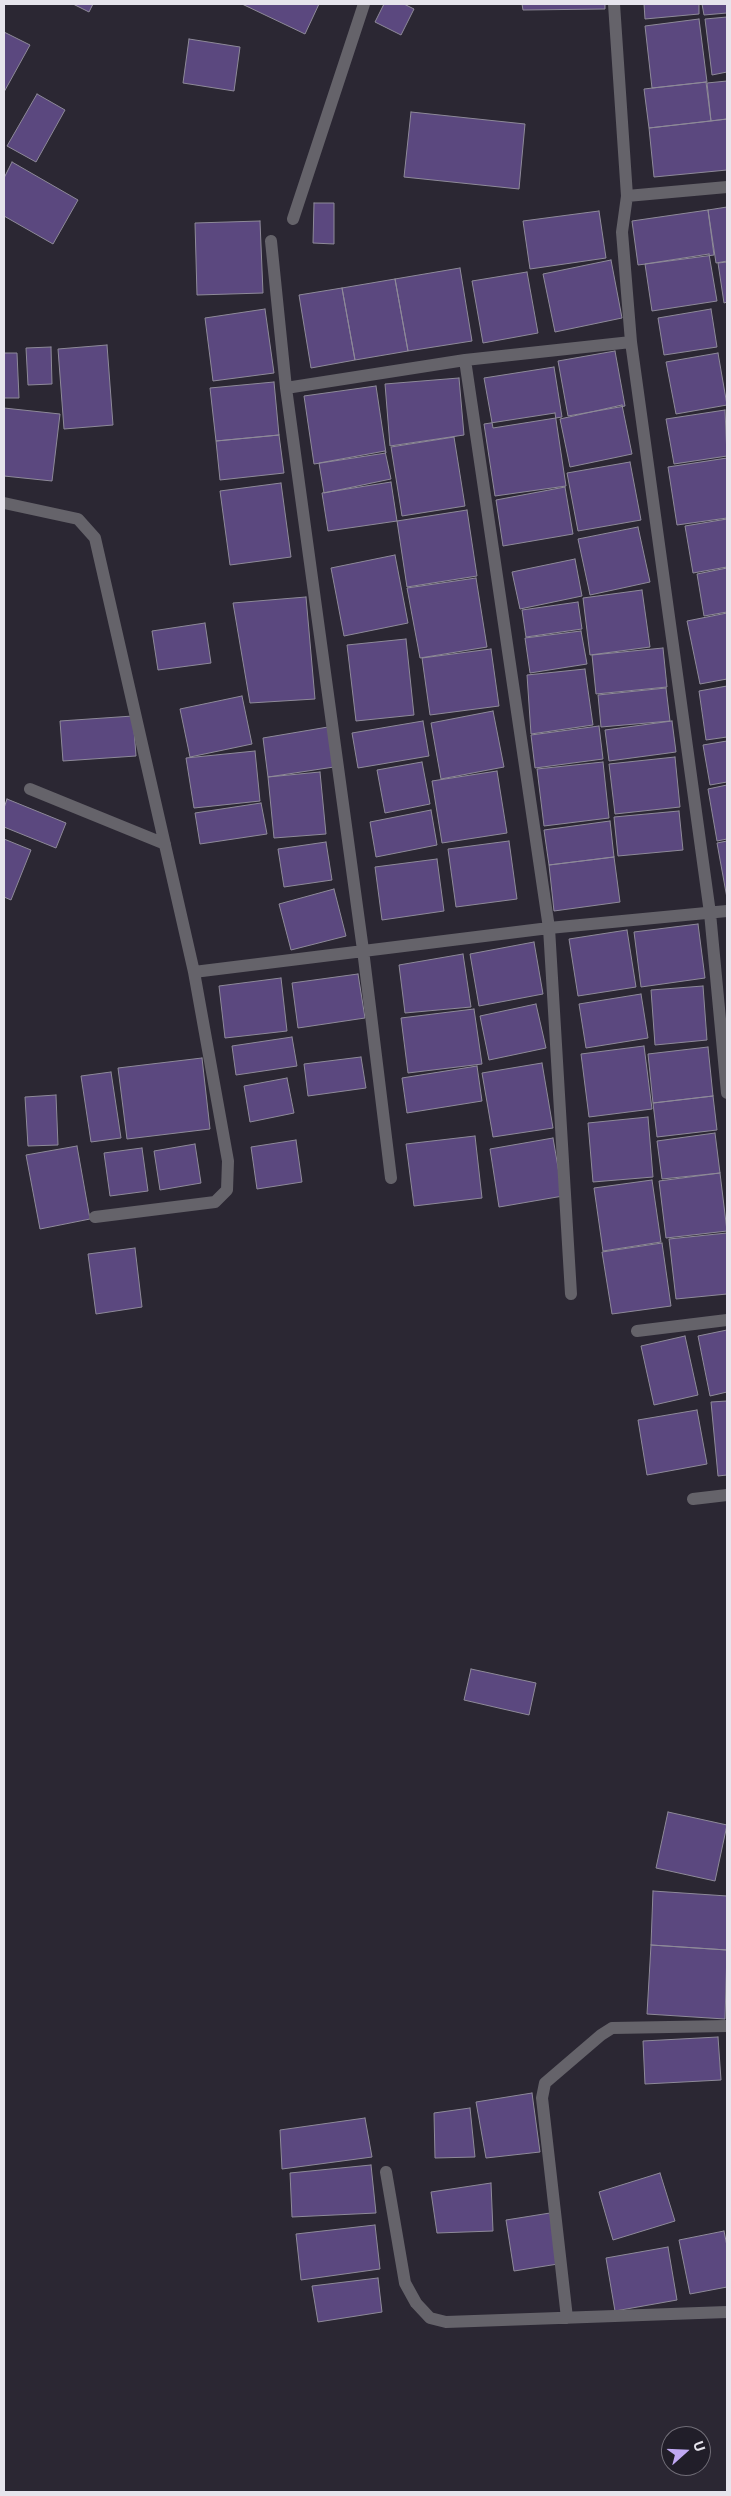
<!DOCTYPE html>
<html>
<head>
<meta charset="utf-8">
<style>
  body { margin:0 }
  #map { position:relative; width:731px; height:2496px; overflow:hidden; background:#2b2733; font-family:"Noto Sans",sans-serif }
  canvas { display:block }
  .frame { position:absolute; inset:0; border:5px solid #e6e4ec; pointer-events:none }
  .north { position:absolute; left:661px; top:2426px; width:50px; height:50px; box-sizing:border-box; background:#211e29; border:1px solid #706d77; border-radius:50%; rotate:70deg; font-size:14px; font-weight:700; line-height:20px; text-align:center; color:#e6e4ec }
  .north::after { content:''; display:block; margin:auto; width:18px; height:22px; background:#c0a8f3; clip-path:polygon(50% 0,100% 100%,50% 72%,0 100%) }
</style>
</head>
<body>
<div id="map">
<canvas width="731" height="2496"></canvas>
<div class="frame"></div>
<div class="north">U</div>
</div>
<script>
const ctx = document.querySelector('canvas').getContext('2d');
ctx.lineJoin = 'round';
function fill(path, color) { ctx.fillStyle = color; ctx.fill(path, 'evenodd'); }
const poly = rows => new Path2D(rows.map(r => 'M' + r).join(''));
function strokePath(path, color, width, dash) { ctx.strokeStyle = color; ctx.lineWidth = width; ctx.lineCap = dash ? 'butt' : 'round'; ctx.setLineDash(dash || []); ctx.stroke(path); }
const building = poly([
  [73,4,93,4,89,12,73,4],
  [242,4,319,4,305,34,242,4],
  [384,4,404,4,414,9,401,35,375,22,384,4],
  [522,4,605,4,605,9,523,10,522,4],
  [644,4,699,4,699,14,645,19,644,4],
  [702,4,727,4,727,13,704,15,702,4],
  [727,17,727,72,712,75,705,19,727,17],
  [699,19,707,82,652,88,645,26,699,19],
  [4,32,30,45,4,92,4,32],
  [189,39,240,47,234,91,183,83,189,39],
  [727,81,727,119,711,121,707,83,727,81],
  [706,82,711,121,649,128,644,89,706,82],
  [37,94,65,110,36,162,7,146,37,94],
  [411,112,525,124,519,189,404,177,411,112],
  [727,119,727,170,654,177,649,128,727,119],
  [12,162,78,200,53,244,4,216,4,178,12,162],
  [314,203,334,203,334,244,313,243,314,203],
  [727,207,727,261,716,263,708,210,727,207],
  [708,210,714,255,638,265,632,221,708,210],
  [599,211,606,258,530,269,523,221,599,211],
  [260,221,263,293,197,295,195,223,260,221],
  [709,254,717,301,652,311,645,264,709,254],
  [611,260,622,318,555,332,543,274,611,260],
  [727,262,727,302,724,303,718,263,727,262],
  [460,268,472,341,408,351,395,279,460,268],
  [527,272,538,333,483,343,472,281,527,272],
  [395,279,408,351,355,360,342,288,395,279],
  [342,288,355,360,311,368,299,295,342,288],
  [265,309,274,373,213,381,205,318,265,309],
  [711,309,717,347,664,355,658,318,711,309],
  [107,345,113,425,64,429,58,349,107,345],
  [51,347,52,384,28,385,26,348,51,347],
  [615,351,625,406,568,416,558,361,615,351],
  [4,353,17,353,19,398,4,398,4,353],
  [718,353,727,405,676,414,666,362,718,353],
  [554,367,562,417,493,428,484,378,554,367],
  [459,378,464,435,390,446,385,384,459,378],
  [274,382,279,435,216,441,210,388,274,382],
  [376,386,386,453,314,464,304,396,376,386],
  [622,405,632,454,570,467,560,419,622,405],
  [4,408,60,414,52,481,4,476,4,408],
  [725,410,727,456,674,464,666,419,725,410],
  [555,413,566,486,495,496,484,424,555,413],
  [279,435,284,473,220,480,216,441,279,435],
  [454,437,465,506,402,516,391,447,454,437],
  [385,451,391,479,324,493,319,463,385,451],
  [727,458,727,518,677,525,668,467,727,458],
  [630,462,641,520,578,531,567,473,630,462],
  [391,482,397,521,328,531,322,493,391,482],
  [281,483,291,557,230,565,220,491,281,483],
  [565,487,573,534,503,546,496,500,565,487],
  [467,510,477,576,407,587,397,521,467,510],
  [727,519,727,567,693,573,685,526,727,519],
  [638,527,650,582,590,595,578,539,638,527],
  [395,555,408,623,344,636,331,568,395,555],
  [575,559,582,596,520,609,512,572,575,559],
  [727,568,727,612,704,616,697,574,727,568],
  [476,578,487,647,420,658,407,588,476,578],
  [642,590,650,647,590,655,583,598,642,590],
  [306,597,315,699,250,703,233,603,306,597],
  [578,602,582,629,526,637,522,610,578,602],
  [727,613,727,679,700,684,687,621,727,613],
  [205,623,211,663,158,670,152,631,205,623],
  [581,631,587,664,530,673,525,638,581,631],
  [406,639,414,715,356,721,347,645,406,639],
  [663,648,667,687,596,694,592,655,663,648],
  [491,649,499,706,430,715,422,658,491,649],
  [585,669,593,725,531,734,527,675,585,669],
  [727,686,727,737,706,740,699,691,727,686],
  [666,688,670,721,601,727,598,695,666,688],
  [242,696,252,744,190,757,180,709,242,696],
  [493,711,504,767,441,779,431,723,493,711],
  [133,716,136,756,63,761,60,721,133,716],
  [423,721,429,756,358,768,352,733,423,721],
  [672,721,676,752,609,761,605,730,672,721],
  [599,726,603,759,535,768,531,735,599,726],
  [328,727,334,767,268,777,263,738,328,727],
  [727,741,727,782,710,785,703,745,727,741],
  [255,751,260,801,194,808,186,758,255,751],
  [675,757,680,807,615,814,609,764,675,757],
  [422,762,430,804,385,813,377,770,422,762],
  [603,762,609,818,544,826,537,769,603,762],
  [497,771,507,833,442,843,432,781,497,771],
  [320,772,326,834,274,838,268,777,320,772],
  [727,785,727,839,717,841,708,789,727,785],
  [7,799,66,823,56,848,4,827,4,808,7,799],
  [261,803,267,834,200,844,195,813,261,803],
  [431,810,437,845,376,857,370,822,431,810],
  [679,811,683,850,618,856,614,817,679,811],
  [610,821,614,857,549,865,544,830,610,821],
  [4,839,31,850,11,900,4,897,4,839],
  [509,841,517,899,456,907,448,849,509,841],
  [727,841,727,898,717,843,727,841],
  [326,842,332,880,284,887,278,849,326,842],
  [614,857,620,902,554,911,549,865,614,857],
  [437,859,444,911,382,920,375,867,437,859],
  [334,889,346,936,291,950,279,904,334,889],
  [698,924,705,978,641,987,634,932,698,924],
  [627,930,636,987,578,996,569,939,627,930],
  [534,942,543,994,479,1006,470,954,534,942],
  [463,954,471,1007,405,1013,399,965,463,954],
  [358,974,365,1018,298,1028,292,983,358,974],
  [281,978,287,1031,225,1038,219,986,281,978],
  [703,986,707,1040,655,1045,651,990,703,986],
  [641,994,648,1038,586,1048,579,1004,641,994],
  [536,1004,546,1048,489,1060,480,1016,536,1004],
  [474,1009,482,1064,408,1073,401,1018,474,1009],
  [292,1037,297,1066,236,1075,232,1046,292,1037],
  [644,1046,652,1109,589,1117,581,1054,644,1046],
  [708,1047,713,1096,653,1103,648,1054,708,1047],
  [361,1057,366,1088,308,1096,304,1064,361,1057],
  [202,1058,210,1129,127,1139,118,1068,202,1058],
  [542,1063,553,1128,493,1137,482,1073,542,1063],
  [477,1066,482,1101,407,1113,402,1078,477,1066],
  [111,1072,121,1138,91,1142,81,1076,111,1072],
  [287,1078,294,1113,250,1122,244,1086,287,1078],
  [56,1095,58,1145,28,1146,25,1097,56,1095],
  [713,1096,717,1130,657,1137,653,1103,713,1096],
  [648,1117,653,1177,593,1182,588,1123,648,1117],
  [715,1133,720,1173,662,1179,657,1141,715,1133],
  [475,1136,482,1198,414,1206,406,1144,475,1136],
  [553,1138,563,1196,499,1207,490,1149,553,1138],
  [296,1140,302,1182,257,1189,251,1147,296,1140],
  [195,1144,201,1183,160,1190,154,1151,195,1144],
  [77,1146,90,1219,40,1229,26,1155,77,1146],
  [142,1148,148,1191,110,1196,104,1153,142,1148],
  [720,1173,727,1231,666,1238,659,1181,720,1173],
  [652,1180,661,1242,603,1251,594,1188,652,1180],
  [727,1233,727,1294,676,1299,669,1239,727,1233],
  [662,1243,671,1306,612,1314,602,1252,662,1243],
  [135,1248,142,1307,96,1314,88,1254,135,1248],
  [727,1330,727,1392,710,1396,698,1336,727,1330],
  [685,1336,698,1395,654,1405,641,1346,685,1336],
  [727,1401,727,1475,718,1476,711,1402,727,1401],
  [697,1410,707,1464,647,1475,638,1420,697,1410],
  [471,1669,536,1683,529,1715,464,1700,471,1669],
  [668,1812,727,1825,715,1881,656,1868,668,1812],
  [653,1891,727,1896,727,1950,651,1945,653,1891],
  [651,1945,727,1950,725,2019,647,2014,651,1945],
  [718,2037,721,2080,645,2084,643,2041,718,2037],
  [532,2093,540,2152,486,2158,476,2102,532,2093],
  [470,2108,475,2157,435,2158,434,2113,470,2108],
  [365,2118,372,2157,282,2169,280,2130,365,2118],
  [371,2165,376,2213,292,2217,290,2173,371,2165],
  [660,2173,675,2221,613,2240,599,2192,660,2173],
  [491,2183,493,2231,437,2233,431,2192,491,2183],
  [550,2213,558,2264,514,2271,506,2220,550,2213],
  [375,2225,380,2269,301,2280,296,2234,375,2225],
  [724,2231,727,2246,727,2287,690,2294,679,2240,724,2231],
  [668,2247,677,2300,615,2311,606,2258,668,2247],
  [378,2278,382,2312,318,2322,312,2286,378,2278]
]);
fill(building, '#5b487f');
strokePath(building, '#8e8a99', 1);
strokePath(poly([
  [614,4,627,196,622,232,631,342,710,913,727,1093],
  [627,196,727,187],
  [293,219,364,4],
  [271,241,286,388,363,950,391,1178],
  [465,360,549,928,571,1294],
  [286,388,465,360,631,342],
  [4,503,78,519,95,538,194,972,549,928,727,911],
  [30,789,165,844],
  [95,1217,215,1202,227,1190,228,1161,194,972],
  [637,1331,727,1320],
  [693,1499,727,1495],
  [386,2172,405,2283,416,2303,430,2318,446,2322,727,2312],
  [567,2318,542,2098,545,2083,601,2035,612,2028,727,2026]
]), '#65636a', 12);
</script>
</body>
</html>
